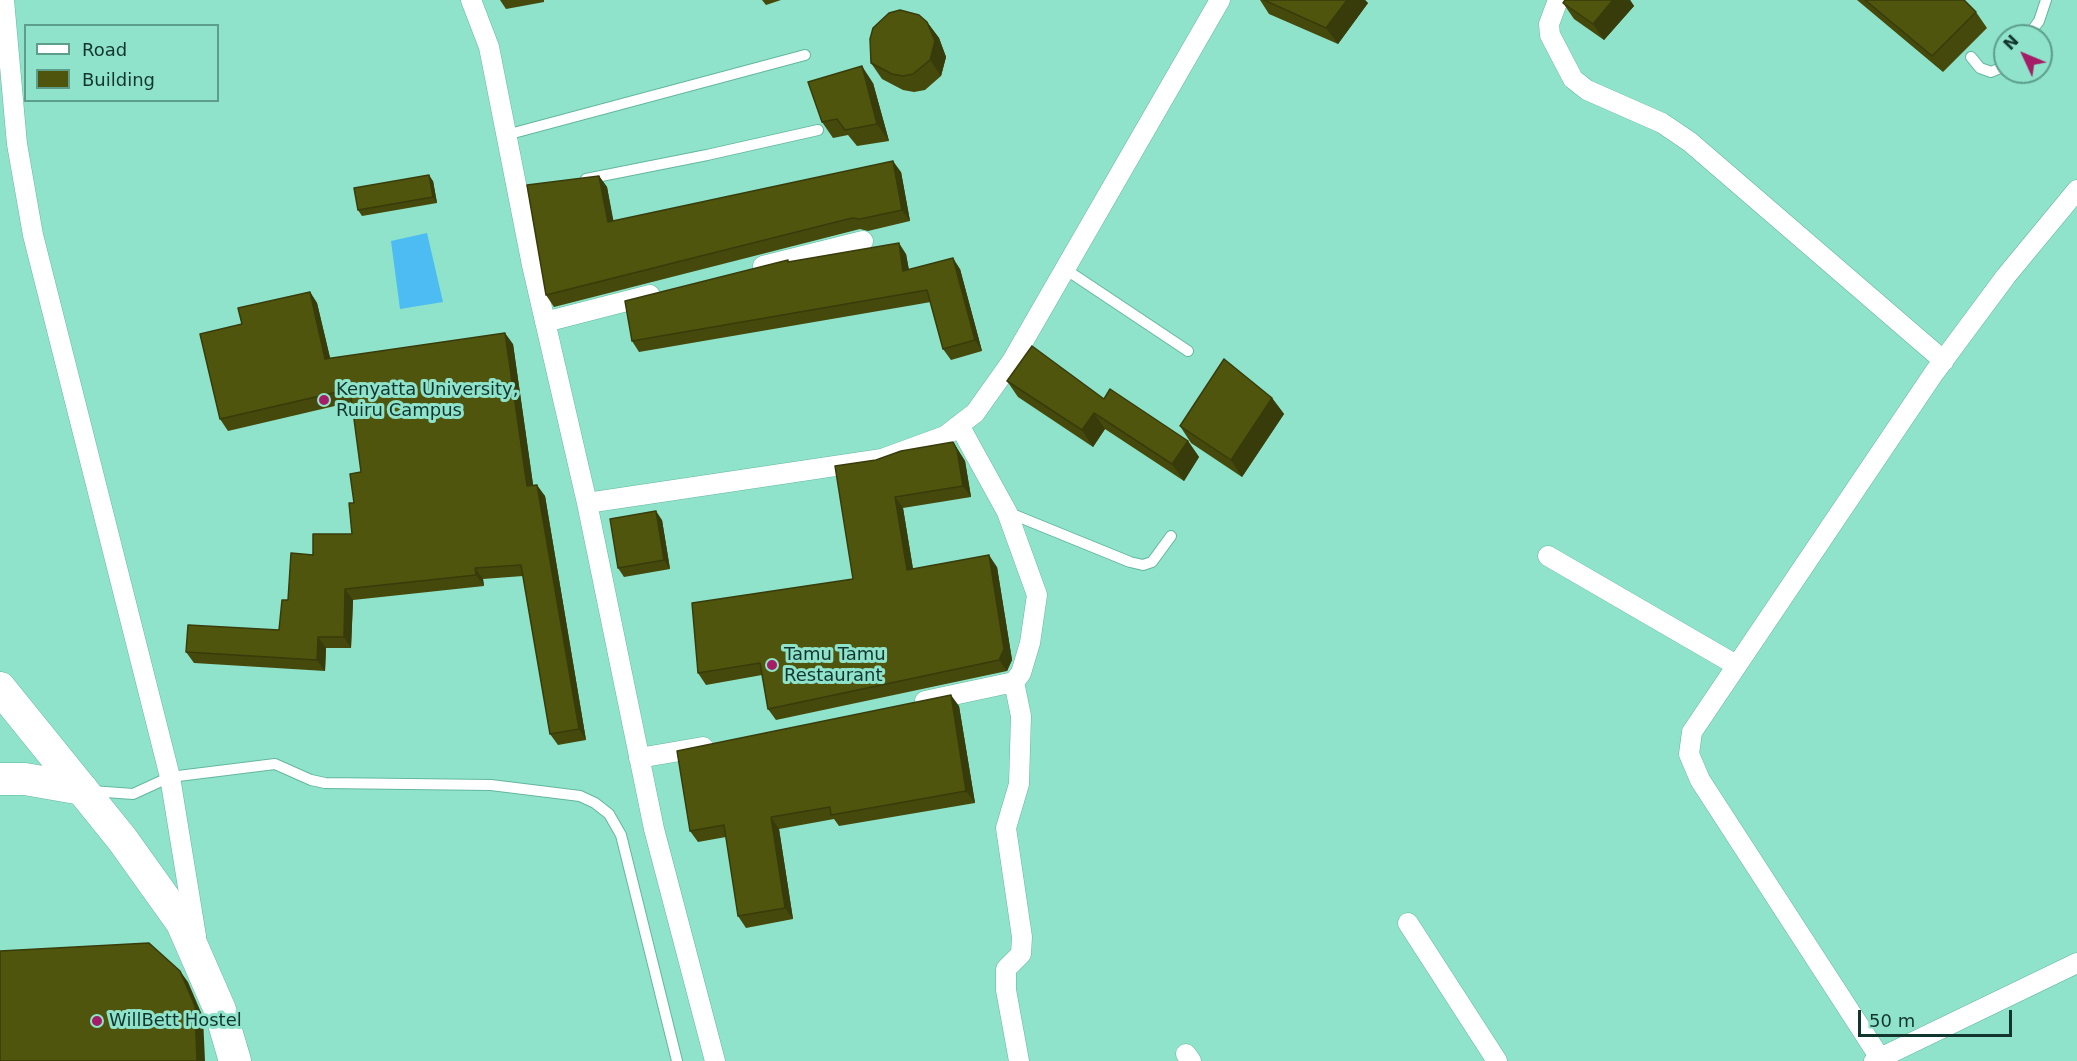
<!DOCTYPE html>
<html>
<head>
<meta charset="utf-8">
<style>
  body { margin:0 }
  #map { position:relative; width:2077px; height:1061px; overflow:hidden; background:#8fe3ca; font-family:"DejaVu Sans",sans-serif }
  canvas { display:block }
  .legend { position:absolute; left:24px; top:24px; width:195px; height:78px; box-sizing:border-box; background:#8fe3ca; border:2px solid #5d9e8b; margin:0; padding:8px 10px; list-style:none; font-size:18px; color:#12362d }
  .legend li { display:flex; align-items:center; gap:12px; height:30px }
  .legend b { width:30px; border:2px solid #5d9e8b }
  .north { position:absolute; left:1993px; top:24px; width:60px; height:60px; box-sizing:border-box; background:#8fe3ca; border:2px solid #5d9e8b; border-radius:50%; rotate:314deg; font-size:16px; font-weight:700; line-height:24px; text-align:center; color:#12362d }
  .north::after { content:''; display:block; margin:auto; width:21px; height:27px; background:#a51d67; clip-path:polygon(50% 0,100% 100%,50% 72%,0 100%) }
  .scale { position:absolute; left:1858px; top:1010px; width:154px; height:27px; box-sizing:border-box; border:3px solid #12362d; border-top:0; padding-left:8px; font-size:18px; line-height:21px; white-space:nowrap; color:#12362d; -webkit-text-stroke:4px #8fe3ca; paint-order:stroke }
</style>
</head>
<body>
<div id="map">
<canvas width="2077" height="1061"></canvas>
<ul class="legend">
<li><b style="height:8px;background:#fff"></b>Road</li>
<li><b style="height:16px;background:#50550e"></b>Building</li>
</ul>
<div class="north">N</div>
<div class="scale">50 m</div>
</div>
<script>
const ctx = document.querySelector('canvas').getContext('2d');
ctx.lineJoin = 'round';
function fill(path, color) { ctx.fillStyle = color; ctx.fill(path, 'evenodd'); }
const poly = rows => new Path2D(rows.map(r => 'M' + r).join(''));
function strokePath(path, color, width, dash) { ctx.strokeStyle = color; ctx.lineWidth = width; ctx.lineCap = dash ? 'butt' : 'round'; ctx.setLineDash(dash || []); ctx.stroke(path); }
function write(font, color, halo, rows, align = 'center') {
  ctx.font = font + ' "DejaVu Sans",sans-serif'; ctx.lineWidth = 6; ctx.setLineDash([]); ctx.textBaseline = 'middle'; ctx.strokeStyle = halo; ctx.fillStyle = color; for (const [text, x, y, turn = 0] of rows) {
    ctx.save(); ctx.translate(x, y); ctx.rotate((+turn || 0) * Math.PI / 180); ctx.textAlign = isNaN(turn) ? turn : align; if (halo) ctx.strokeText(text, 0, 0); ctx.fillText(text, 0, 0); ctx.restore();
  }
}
fill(poly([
  [427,233,443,302,400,309,391,241]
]), '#4dbcf3');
const lane = poly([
  [2028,36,2039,21,2046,0],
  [1971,57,1980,68,1991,72,2005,66],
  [506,135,805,55],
  [586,179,707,155,818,130],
  [1065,269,1188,351],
  [1007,512,1130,562,1143,565,1152,562,1171,536],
  [92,791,133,794,170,777,275,764,311,780,325,783,491,785,580,796,595,803,609,814,621,835,677,1061]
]);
const street = poly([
  [4,0,17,144,33,235,170,777,196,936],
  [471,0,489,47,532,265,587,503,654,829,715,1061],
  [1558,0,1549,24,1550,35,1573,79,1587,90,1662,123,1690,142,1944,361],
  [763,266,863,241],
  [545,322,650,295],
  [587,503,882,459,945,436,975,413,1012,361,1220,0],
  [1548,556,1736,665],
  [1014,682,1021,716,1019,784,1006,828,1022,937,1021,954,1006,969,1006,990,1019,1061],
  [925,701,1014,682,1021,673,1030,643,1037,595,1007,512,959,425],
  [639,758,703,747],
  [1408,923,1497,1061],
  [1186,1054,1191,1061],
  [1880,1058,1700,780,1689,754,1692,732,1934,373,2006,276,2077,190],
  [1874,1061,2077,963]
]);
const primary = poly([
  [0,688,122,839,182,923,220,1010,235,1061],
  [0,779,25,779,82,789]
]);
strokePath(lane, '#63b79f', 12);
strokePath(street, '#63b79f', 21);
strokePath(primary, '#63b79f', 33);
strokePath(lane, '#fff', 10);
strokePath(street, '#fff', 20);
strokePath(primary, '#fff', 32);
fill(poly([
  [500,0,544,0,544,2,506,9],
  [762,0,781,0,766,5],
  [1260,0,1365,0,1368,3,1338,44,1269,14],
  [1565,0,1630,0,1634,6,1604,40,1574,19,1563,3],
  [1857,0,1964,0,1976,12,1987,28,1943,72],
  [927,22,939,38,946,57,941,76,925,90,914,92,903,90,882,79,871,63],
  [873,83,889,141,857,146,848,135,833,138,822,122],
  [901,172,910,221,868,231,860,229,554,307,546,295,599,176,607,187,613,221],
  [433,181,437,203,362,216,358,210],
  [906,254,909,270,960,269,982,351,951,360,943,349,931,302,639,352,632,341,790,262],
  [310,292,317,303,330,358,513,344,533,485,545,496,586,740,558,745,550,734,523,576,483,579,484,586,353,600,351,648,326,648,325,671,194,663,186,652,279,630,288,600,313,555,352,534,354,503,361,472,352,402,228,431,220,419,242,324],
  [1007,381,1104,399,1188,441,1199,457,1184,481,1105,429,1093,447,1018,397],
  [1272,398,1284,414,1242,477,1191,443,1180,426],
  [953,442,965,461,971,497,903,508,913,569,997,567,1012,660,1007,671,776,720,768,709,762,675,706,685,698,673,853,579,876,460],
  [662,520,670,569,624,577,618,568],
  [959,706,975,803,839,826,834,819,779,829,793,919,746,928,738,916,726,837,698,842,690,831]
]), '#45490c');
fill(poly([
  [1347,0,1365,0,1368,3,1338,44,1326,28],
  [1613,0,1630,0,1634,6,1604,40,1593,24],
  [927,22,939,38,946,57,941,76,930,60],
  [862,66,873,83,889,141,877,124],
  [893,161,901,172,910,221,902,210],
  [429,175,433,181,437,203,433,197],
  [599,176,607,187,616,234,608,222],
  [899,243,906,254,911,282,903,271],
  [953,258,960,269,982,351,975,340],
  [310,292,317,303,333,370,325,359],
  [505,333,513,344,535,498,527,486],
  [1272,398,1284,414,1242,477,1231,460],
  [1094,413,1105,429,1093,447,1082,430],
  [1188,441,1199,457,1184,481,1172,464],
  [953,442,965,461,971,497,963,486],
  [537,485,545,496,586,740,579,729],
  [895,497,903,508,915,581,907,570],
  [656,511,662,520,670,569,664,560],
  [989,555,997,567,1012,660,1007,671,999,660],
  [475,568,483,579,484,586,476,575],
  [345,589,353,600,351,648,344,637],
  [318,637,326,648,325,671,317,660],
  [951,695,959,706,975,803,966,791],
  [771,817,779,829,793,919,785,908],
  [180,971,188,982,203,1017,205,1061,197,1061]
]), '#383c0a');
const building = poly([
  [1264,0,1347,0,1326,28,1264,0],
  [1565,0,1613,0,1593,24,1563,3,1565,0],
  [1865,0,1964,0,1976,12,1932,56,1865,0],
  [900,10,919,15,927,22,935,41,930,60,913,74,903,76,892,74,871,63,870,39,873,28,889,13,900,10],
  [862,66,877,124,845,130,837,119,822,122,808,82,862,66],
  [893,161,902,210,860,219,852,218,546,295,527,185,599,176,608,222,893,161],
  [429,175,433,197,358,210,354,188,429,175],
  [899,243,903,271,953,258,975,340,943,349,927,290,632,341,625,301,788,260,788,262,899,243],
  [310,292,325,359,505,333,527,486,537,485,579,729,550,734,521,565,475,568,476,575,345,589,344,637,318,637,317,660,186,652,188,625,279,630,282,600,288,600,291,553,313,555,313,534,352,534,349,503,354,503,350,474,361,472,350,389,220,419,200,334,242,324,238,308,310,292],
  [1032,346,1104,399,1110,389,1188,441,1172,464,1094,413,1082,430,1007,381,1032,346],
  [1224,359,1272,398,1231,460,1180,426,1224,359],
  [953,442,957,450,963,486,895,497,907,570,989,555,1004,649,999,660,768,709,760,663,698,673,692,603,853,579,835,466,876,460,901,451,953,442],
  [656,511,664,560,618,568,610,519,656,511],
  [951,695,966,791,831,815,830,807,771,817,785,908,738,916,724,825,690,831,677,751,951,695],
  [149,943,180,971,195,1006,197,1061,0,1061,0,951,149,943]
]);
fill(building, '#50550e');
strokePath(building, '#383c0a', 1.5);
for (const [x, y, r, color] of [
  [324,400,6,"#a51d67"],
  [772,665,6,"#a51d67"],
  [97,1021,6,"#a51d67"]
]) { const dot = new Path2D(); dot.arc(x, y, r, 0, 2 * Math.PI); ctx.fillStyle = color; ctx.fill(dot); strokePath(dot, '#8fe3ca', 2); }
write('18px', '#12362d', '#8fe3ca', [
  ["Kenyatta University,",336,390],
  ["Ruiru Campus",336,411],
  ["Tamu Tamu",784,655],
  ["Restaurant",784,676],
  ["WillBett Hostel",109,1021]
], 'left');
</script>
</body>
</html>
